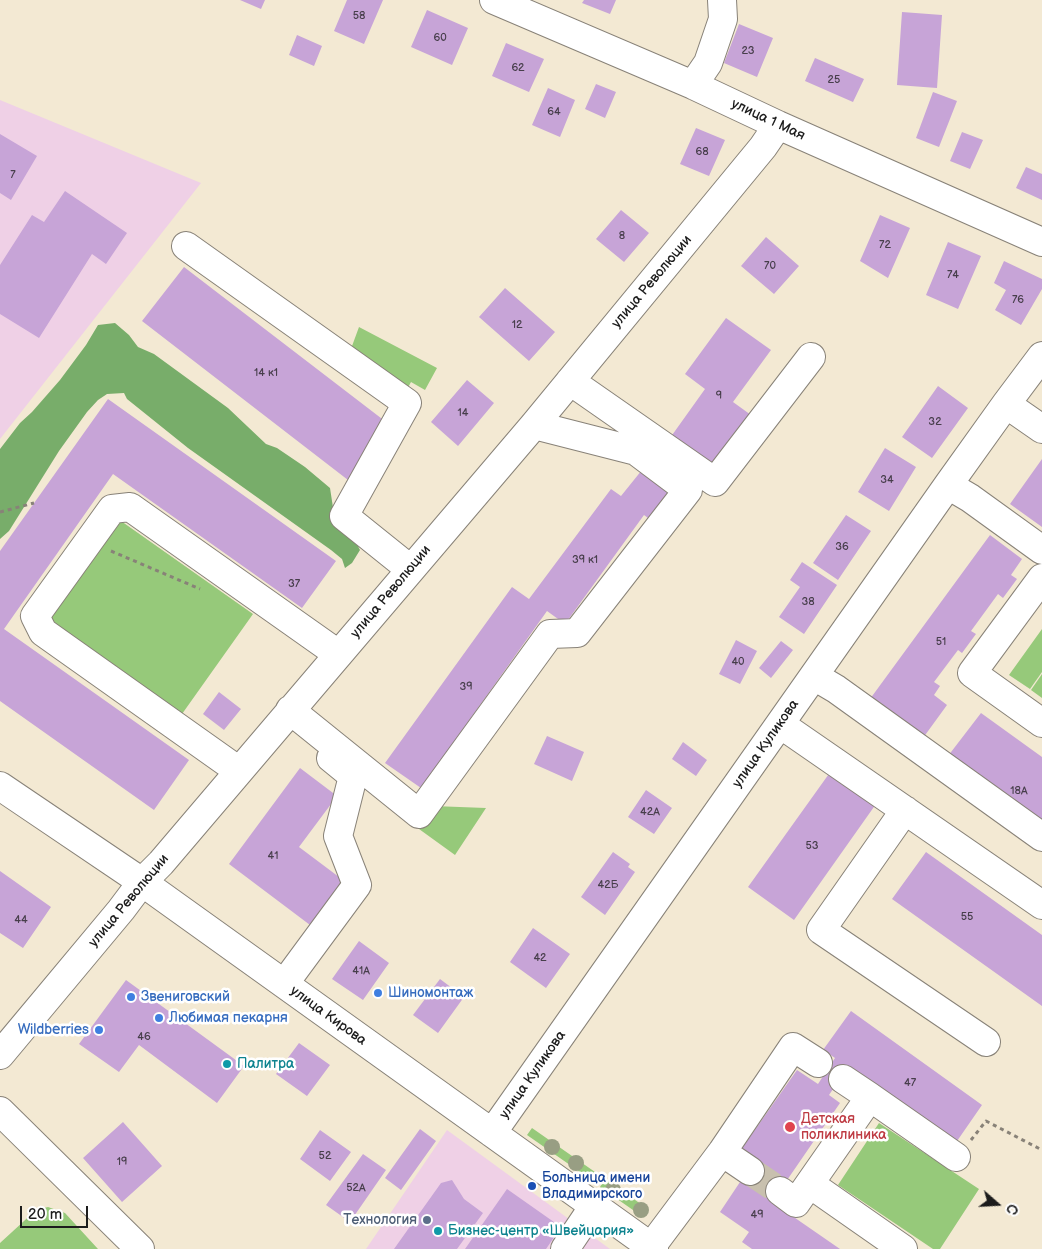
<!DOCTYPE html>
<html>
<head>
<meta charset="utf-8">
<style>
  body { margin:0 }
  #map { position:relative; width:1042px; height:1249px; overflow:hidden; background:#f3e9d3; font-family:"Balsamiq Sans",sans-serif }
  canvas { display:block }
  .north { position:absolute; left:972px; top:1179px; width:50px; height:50px; -webkit-text-stroke:4px #fff; paint-order:stroke; rotate:109deg; font-size:14px; font-weight:700; line-height:20px; text-align:center; color:#1c1c1c }
  .north::after { content:''; display:block; margin:auto; width:18px; height:22px; background:#1c1c1c; clip-path:polygon(50% 0,100% 100%,50% 72%,0 100%) }
  .scale { position:absolute; left:20px; top:1206px; width:68px; height:22px; box-sizing:border-box; border:2px solid #1c1c1c; border-top:0; padding-left:6px; font-size:15px; line-height:18px; white-space:nowrap; color:#1c1c1c; -webkit-text-stroke:4px #fff; paint-order:stroke }
</style>
</head>
<body>
<div id="map">
<canvas width="1042" height="1249"></canvas>
<div class="north">С</div>
<div class="scale">20 m</div>
</div>
<script>
const ctx = document.querySelector('canvas').getContext('2d');
ctx.lineJoin = 'round';
function fill(path, color) { ctx.fillStyle = color; ctx.fill(path, 'evenodd'); }
const poly = rows => new Path2D(rows.map(r => 'M' + r).join(''));
function strokePath(path, color, width, dash) { ctx.strokeStyle = color; ctx.lineWidth = width; ctx.lineCap = dash ? 'butt' : 'round'; ctx.setLineDash(dash || []); ctx.stroke(path); }
function write(font, color, halo, rows, align = 'center') {
  ctx.font = font + ' "Balsamiq Sans",sans-serif'; ctx.lineWidth = 5; ctx.setLineDash([]); ctx.textBaseline = 'middle'; ctx.strokeStyle = halo; ctx.fillStyle = color; for (const [text, x, y, turn = 0] of rows) {
    ctx.save(); ctx.translate(x, y); ctx.rotate((+turn || 0) * Math.PI / 180); ctx.textAlign = isNaN(turn) ? turn : align; if (halo) ctx.strokeText(text, 0, 0); ctx.fillText(text, 0, 0); ctx.restore();
  }
}
fill(poly([
  [0,100,201,183,0,439],
  [447,1130,610,1249,366,1249]
]), '#efd0e6');
fill(poly([
  [359,327,437,368,425,390,411,382,404,395,348,357],
  [121,521,253,614,182,714,48,621],
  [1042,629,1042,672,1030,689,1009,675],
  [1042,674,1042,698,1031,690],
  [433,806,486,808,455,855,419,829],
  [879,1123,979,1189,940,1249,933,1249,838,1185],
  [532,1128,595,1172,590,1179,527,1135],
  [605,1179,648,1209,643,1217,600,1187],
  [48,1207,65,1213,98,1249,0,1249,0,1243,36,1210]
]), '#96c97a');
fill(poly([
  [115,323,129,335,138,347,154,354,228,408,266,444,277,448,305,467,330,488,334,514,345,522,360,550,352,563,345,568,342,559,331,550,188,448,127,399,124,393,107,394,98,400,87,412,59,451,9,531,0,539,0,449,20,423,32,412,60,380,86,345,98,325]
]), '#78ad6a');
fill(poly([
  [240,0,265,0,261,9],
  [347,0,383,0,364,44,334,31],
  [584,0,616,0,610,14,582,3],
  [427,10,468,28,452,65,411,47],
  [902,12,942,15,937,88,897,85],
  [739,24,773,38,757,77,724,63],
  [297,35,322,46,314,66,289,55],
  [506,43,544,59,529,92,492,76],
  [815,58,864,79,853,102,805,81],
  [596,84,616,92,605,118,585,109],
  [548,88,575,100,560,137,532,125],
  [933,92,957,101,939,147,916,138],
  [696,128,725,140,709,176,680,164],
  [962,132,983,140,970,169,950,161],
  [0,134,37,156,11,200,0,193],
  [1026,167,1042,174,1042,200,1016,188],
  [65,191,127,233,106,264,92,254,39,338,0,314,0,265,32,215,44,222],
  [621,210,649,233,624,262,596,239],
  [880,215,910,228,888,278,860,261],
  [766,237,799,266,774,294,741,266],
  [948,242,981,256,958,309,926,295],
  [1004,261,1042,279,1042,289,1021,325,995,310,1006,290,994,283],
  [184,267,390,425,348,480,142,321],
  [505,288,555,332,529,361,479,317],
  [726,318,771,350,733,402,751,415,712,468,670,438,705,389,685,374],
  [467,380,494,403,458,446,431,422],
  [938,386,968,408,932,458,902,437],
  [108,399,336,561,302,608,113,474,4,629,189,760,154,810,0,701,0,551],
  [885,448,916,467,889,511,858,492],
  [1042,459,1042,527,1010,504],
  [646,465,677,489,652,521,644,515,565,624,547,611,421,788,385,763,512,587,529,599,611,489,621,496],
  [846,515,871,531,838,580,813,563],
  [990,535,1022,559,1011,575,1017,579,1003,598,998,594,971,631,976,634,962,653,958,650,934,682,940,686,934,695,947,705,923,738,870,699],
  [802,562,837,585,804,634,779,617,800,587,790,580],
  [736,640,757,651,740,684,719,674],
  [781,641,793,650,771,678,759,668],
  [219,692,241,709,224,730,203,714],
  [981,713,1042,757,1042,824,948,756],
  [547,736,584,752,572,781,534,764],
  [683,742,707,760,696,776,672,759],
  [300,768,337,796,299,847,351,886,318,931,229,864],
  [831,771,876,804,794,920,748,887],
  [646,790,672,808,654,834,628,817],
  [613,852,630,864,628,867,635,872,605,915,581,897],
  [926,852,1042,935,1042,1006,892,899],
  [0,871,51,907,23,948,0,933],
  [533,928,570,954,546,988,510,962],
  [359,941,389,963,363,1000,332,979],
  [440,979,464,997,438,1033,413,1015],
  [126,980,244,1066,217,1103,139,1045,119,1072,79,1044],
  [851,1011,982,1105,955,1144,848,1067,829,1095,840,1103,772,1202,840,1249,752,1249,742,1242,749,1232,720,1212,754,1161,740,1151,797,1070,818,1084,835,1058,823,1050],
  [299,1043,330,1065,307,1096,276,1074],
  [123,1122,162,1166,122,1202,83,1158],
  [420,1129,436,1141,401,1190,385,1178],
  [320,1130,351,1152,330,1181,300,1159],
  [363,1154,386,1170,350,1222,326,1205],
  [452,1180,464,1199,483,1213,457,1249,394,1249,441,1183],
  [507,1189,561,1227,546,1249,465,1249]
]), '#c7a4d7');
strokePath(poly([
  [750,1171,780,1191]
]), '#c8c0ae', 28, [28, 14]);
const minor = poly([
  [494,0,693,85,778,125,1042,242],
  [693,85,708,63,723,19,722,0],
  [186,246,407,403,344,516,410,569],
  [570,381,715,482,811,357],
  [1006,404,1042,429],
  [948,485,970,498,1042,550],
  [1042,578,972,673,1042,723],
  [814,676,836,689,1042,837],
  [290,710,419,814,550,634,577,633,688,490,636,451,534,425],
  [780,724,1042,905],
  [239,771,43,632,35,616,112,509,130,507,338,654],
  [0,786,142,882,654,1249],
  [905,810,821,930,986,1042],
  [284,984,357,885,338,836,353,776,331,758],
  [0,1055,121,910,142,882,161,863,534,425,763,147,778,125],
  [870,1097,956,1157],
  [0,1111,140,1249],
  [492,1133,948,485,1006,404,1042,356],
  [722,1152,750,1171],
  [810,1184,903,1249],
  [780,1191,796,1203,870,1097,843,1079],
  [651,1247,722,1152,793,1047,818,1063],
  [565,1249,594,1206]
]);
strokePath(minor, '#888278', 30);
strokePath(poly([
  [0,512,34,503],
  [111,551,200,589],
  [971,1140,986,1121,1042,1150]
]), '#888278', 3, [4, 4]);
strokePath(minor, '#fff', 28);
ctx.fillStyle = '#989e83';
for (const [x, y] of [
  [552,1147],
  [576,1163],
  [613,1190],
  [641,1210]
]) { ctx.beginPath(); ctx.arc(x, y, 8, 0, 2 * Math.PI); ctx.fill(); }
for (const [x, y, r, color] of [
  [378,993,5,"#3f7fe0"],
  [131,997,5,"#3f7fe0"],
  [159,1018,5,"#3f7fe0"],
  [99,1030,5,"#3f7fe0"],
  [227,1064,5,"#0f9aa8"],
  [790,1127,6,"#e0444e"],
  [532,1186,5,"#1a4fb4"],
  [427,1220,5,"#5c6f8a"],
  [438,1231,5,"#0f9aa8"]
]) { const dot = new Path2D(); dot.arc(x, y, r, 0, 2 * Math.PI); ctx.fillStyle = color; ctx.fill(dot); strokePath(dot, '#fff', 2); }
write('11px', '#473e4b', null, [
  ["58",359,16],
  ["60",440,38],
  ["23",748,51],
  ["62",518,68],
  ["25",834,80],
  ["64",554,112],
  ["68",702,152],
  ["7",13,175],
  ["8",622,236],
  ["72",885,245],
  ["70",770,266],
  ["74",953,275],
  ["76",1018,300],
  ["12",517,325],
  ["14 к1",266,373],
  ["9",719,396],
  ["14",463,413],
  ["32",935,422],
  ["34",887,480],
  ["36",842,547],
  ["39 к1",585,560],
  ["37",294,584],
  ["38",808,602],
  ["51",941,642],
  ["40",738,662],
  ["39",466,687],
  ["18А",1019,791],
  ["42А",650,812],
  ["53",812,846],
  ["41",273,856],
  ["42Б",608,885],
  ["55",967,917],
  ["44",21,920],
  ["42",540,958],
  ["41А",361,971],
  ["46",144,1037],
  ["47",910,1083],
  ["52",325,1156],
  ["19",122,1162],
  ["52А",356,1188],
  ["49",757,1215]
]);
write('14px', '#1c1c1c', '#fff', [
  ["улица 1 Мая",768,120,25],
  ["улица Революции",652,282,-50],
  ["улица Революции",391,592,-50],
  ["улица Куликова",766,744,-55],
  ["улица Революции",129,901,-50],
  ["улица Кирова",328,1016,36],
  ["улица Куликова",533,1075,-55]
]);
write('14px', '#366cbe', '#fff', [
  ["Шиномонтаж",388,993],
  ["Звениговский",141,997],
  ["Любимая пекарня",169,1018],
  ["Wildberries",89,1030,"right"]
], 'left');
write('14px', '#0d838f', '#fff', [
  ["Палитра",237,1064],
  ["Бизнес-центр «Швейцария»",448,1231]
], 'left');
write('14px', '#be3a42', '#fff', [
  ["Детская",801,1119],
  ["поликлиника",801,1135]
], 'left');
write('14px', '#164399', '#fff', [
  ["Больница имени",542,1178],
  ["Владимирского",542,1194]
], 'left');
write('14px', '#4e5e75', '#fff', [
  ["Технология",417,1220]
], 'right');
</script>
</body>
</html>
